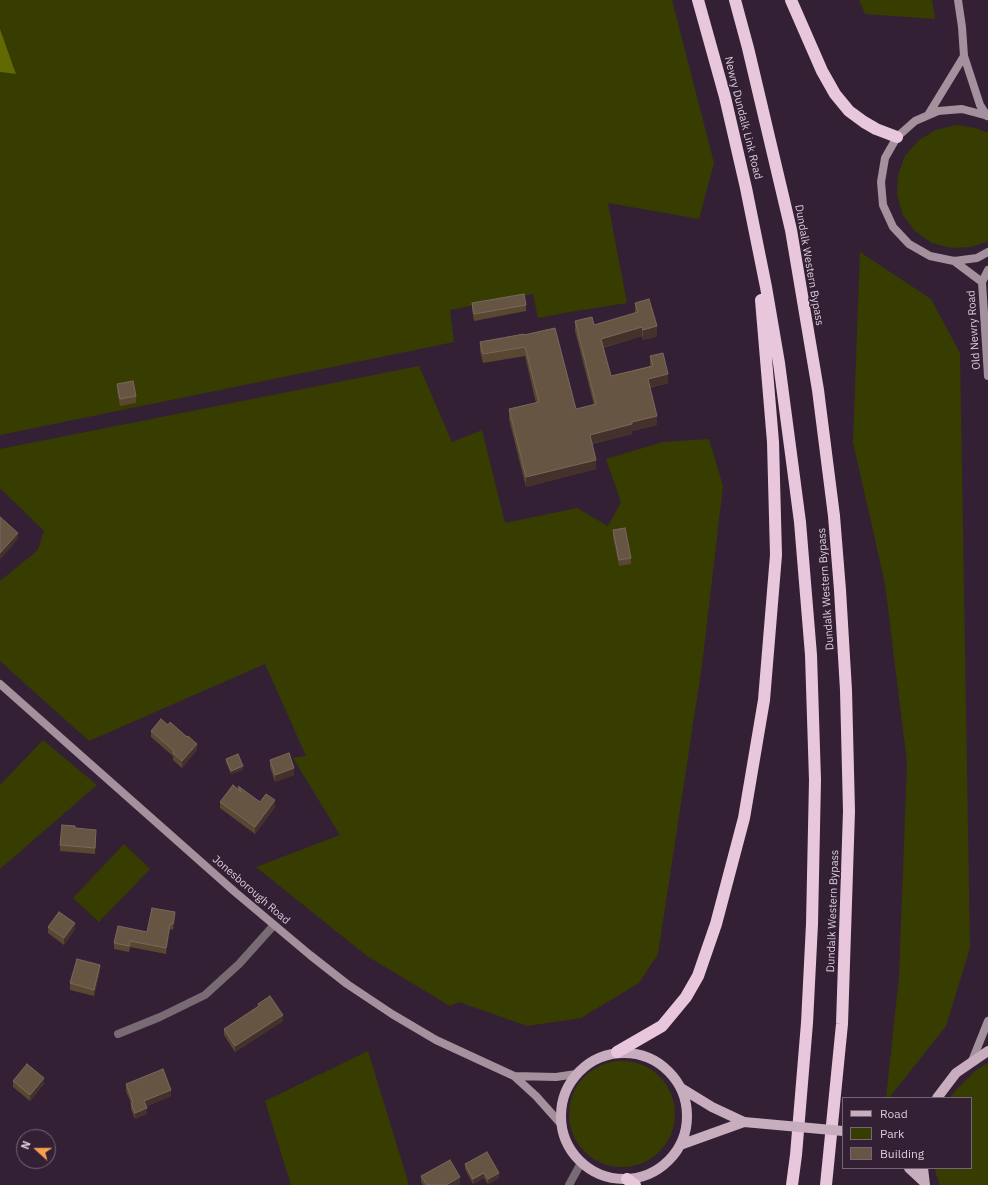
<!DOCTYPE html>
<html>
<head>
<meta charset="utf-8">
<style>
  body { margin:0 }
  #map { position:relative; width:988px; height:1185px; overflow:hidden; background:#342035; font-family:"IBM Plex Sans",sans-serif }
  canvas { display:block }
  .legend { position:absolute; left:842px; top:1097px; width:130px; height:72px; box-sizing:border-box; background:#342035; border:1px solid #766577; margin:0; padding:5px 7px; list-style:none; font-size:12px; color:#dacdda }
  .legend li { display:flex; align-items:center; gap:8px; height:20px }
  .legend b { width:20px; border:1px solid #766577 }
  .north { position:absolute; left:16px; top:1129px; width:40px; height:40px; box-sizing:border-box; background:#342035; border:1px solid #766577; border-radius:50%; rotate:291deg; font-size:11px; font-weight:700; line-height:16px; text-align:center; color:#dacdda }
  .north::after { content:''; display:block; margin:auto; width:14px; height:18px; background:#f9a04c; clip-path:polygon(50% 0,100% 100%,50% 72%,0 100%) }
</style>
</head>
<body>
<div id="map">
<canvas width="988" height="1185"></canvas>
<ul class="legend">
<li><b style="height:5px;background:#c8adbe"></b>Road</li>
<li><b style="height:11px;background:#373c00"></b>Park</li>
<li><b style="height:11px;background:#675544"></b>Building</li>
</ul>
<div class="north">N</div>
</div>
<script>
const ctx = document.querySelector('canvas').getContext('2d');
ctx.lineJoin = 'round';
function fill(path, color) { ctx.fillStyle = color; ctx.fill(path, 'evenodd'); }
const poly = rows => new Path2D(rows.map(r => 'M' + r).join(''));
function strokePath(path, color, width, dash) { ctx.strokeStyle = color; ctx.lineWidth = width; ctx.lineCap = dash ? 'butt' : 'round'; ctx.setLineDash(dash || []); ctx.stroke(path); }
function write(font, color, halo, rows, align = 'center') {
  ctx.font = font + ' "IBM Plex Sans",sans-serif'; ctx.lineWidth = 3; ctx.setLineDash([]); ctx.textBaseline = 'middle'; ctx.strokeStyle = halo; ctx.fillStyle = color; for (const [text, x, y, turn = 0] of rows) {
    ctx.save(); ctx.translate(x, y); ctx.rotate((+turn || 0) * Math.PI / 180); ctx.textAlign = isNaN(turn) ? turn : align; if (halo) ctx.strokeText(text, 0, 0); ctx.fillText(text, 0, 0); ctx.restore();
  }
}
fill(poly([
  [0,0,672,0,714,163,699,219,608,203,627,303,570,312,538,318,533,294,450,310,454,342,0,435,0,72,16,74,0,29],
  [859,0,932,0,935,19,865,14],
  [956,125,976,128,988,133,988,241,971,247,951,248,932,243,915,231,903,215,897,195,898,175,905,156,919,140,936,130],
  [860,252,931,299,960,353,970,948,946,1026,889,1098,886,1098,899,977,907,762,885,584,853,442],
  [419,366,452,442,482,430,505,523,577,508,608,526,621,502,606,459,663,442,709,439,723,486,702,665,658,954,639,983,581,1018,527,1026,459,1002,450,1006,367,956,256,867,340,835,293,758,306,756,265,664,89,741,0,661,0,581,38,550,44,531,0,488,0,449],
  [43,740,97,785,0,869,0,785],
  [124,844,150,869,99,922,73,898],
  [368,1051,409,1185,291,1185,265,1101],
  '569 1114a53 53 0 1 1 106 0a53 53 0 1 1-106 0Z',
  [988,1063,988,1185,940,1185,936,1174,935,1168,971,1168,971,1098,950,1098,955,1091,976,1070]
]), '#373c00');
fill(poly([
  [0,29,16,74,0,72]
]), '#616901');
strokePath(poly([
  [118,1034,160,1017,205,995,239,964,274,925],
  [569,1185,581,1163]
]), '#786b73', 8);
strokePath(poly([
  [958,0,962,27,964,56,980,105,987,116],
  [928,115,964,56],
  [988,116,962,109,938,111,915,121,897,137,885,158,881,182,883,205,893,227,909,244,930,256,954,261,977,258,988,252],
  [954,261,982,282],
  [988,270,982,282,988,376],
  [0,684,235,892,310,955,347,984,392,1014,436,1040,514,1076,536,1096,561,1124],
  [972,1061,988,1021],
  [514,1076,556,1077,576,1074]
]), '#a5909d', 8);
strokePath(poly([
  '561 1116a63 63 0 1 1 126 0a63 63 0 1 1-126 0Z',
  [681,1088,712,1107,744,1122],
  [937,1098,956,1073,988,1051],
  [680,1145,744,1122],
  [909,1168,924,1182],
  [923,1168,925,1185]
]), '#c8adbe', 10);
strokePath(poly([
  [698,0,725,97,746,188,766,287,779,363,800,522,811,655,815,780,812,924,807,1023,796,1155,792,1185],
  [735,0,748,48,791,230,818,390,834,516,840,590,846,690,849,811,842,1024,826,1185],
  [791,0,822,71,835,94,849,111,864,122,876,129,897,137],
  [617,1052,662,1026,686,997,698,976,716,924,744,818,764,700,776,555,773,442,761,300],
  [627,1179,635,1185]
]), '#e8c7dc', 12);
strokePath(poly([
  [744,1122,843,1131]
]), '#c8adbe', 10);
fill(poly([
  [472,303,526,305,526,311,474,321,472,310],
  [635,303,657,336,643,340,642,336,603,348,611,376,650,366,650,356,668,383,650,388,657,425,632,431,632,434,592,444,596,469,526,487,509,419,509,409,536,403,525,356,483,363,480,351,480,342,524,335,576,409,594,405,575,331,575,321,594,325,635,313],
  [117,384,136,396,136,403,120,406,117,391],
  [613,530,631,558,631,564,619,566,613,537],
  [151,731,197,750,182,768,173,760,173,756,151,737],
  [226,759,243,770,231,774,226,762],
  [270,760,294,775,275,782,270,767],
  [238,786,260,802,275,807,255,834,220,808,220,802,238,790],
  [75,828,96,836,95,854,60,851,60,845],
  [175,918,173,930,170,929,166,954,130,947,129,952,114,949,114,943,147,932],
  [48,927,75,929,64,945,48,933],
  [100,971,94,996,70,990,70,983],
  [258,1004,283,1021,235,1052,224,1035,224,1029,258,1006],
  [13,1081,44,1084,30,1101,13,1087],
  [126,1084,171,1096,147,1106,147,1114,135,1119,131,1109,131,1103,126,1091],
  [465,1164,499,1178,488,1184,484,1178,473,1184,465,1169],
  [421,1176,460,1184,457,1185,423,1185,421,1182]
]), '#5a4732');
fill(poly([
  [657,326,657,336,643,340,643,330],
  [642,327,642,336,601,348,601,339],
  [668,374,668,383,648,388,648,379],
  [657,416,657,425,632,431,632,434,590,444,590,435,632,422],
  [596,460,596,469,526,487,526,477],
  [18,533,18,539,0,560,0,553],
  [197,744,197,750,182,768,182,761],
  [243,766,243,770,231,774,231,771],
  [294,768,294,775,275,782,275,775],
  [275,800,275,807,255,834,255,827],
  [96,830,96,836,95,854,95,848],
  [175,912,175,918,173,930,173,924],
  [75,923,75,929,64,945,64,938],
  [170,924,170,929,166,954,166,948],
  [100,965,100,971,94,996,94,990],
  [283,1015,283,1021,235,1052,235,1046],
  [44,1078,44,1084,30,1101,30,1095],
  [171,1090,171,1096,144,1107,144,1101],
  [147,1108,147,1114,135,1119,135,1113],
  [484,1173,484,1178,473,1184,473,1179],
  [499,1173,499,1178,488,1184,488,1179],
  [460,1177,460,1184,457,1185,446,1185]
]), '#45312b');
const building = poly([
  [524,294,526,305,474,314,472,303,524,294],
  [649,299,657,326,643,330,642,327,601,339,611,376,653,366,650,356,663,353,668,374,648,379,657,416,632,422,632,424,590,435,596,460,526,477,509,409,539,402,525,347,483,354,480,342,524,334,524,335,555,328,576,409,596,404,575,321,592,317,594,325,638,312,635,303,649,299],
  [133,381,136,396,120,399,117,384,133,381],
  [0,517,18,533,0,553,0,517],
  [625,528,631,558,619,560,613,530,625,528],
  [161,719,168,725,170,722,187,737,188,736,197,744,182,761,173,753,174,751,151,731,161,719],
  [289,753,294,768,275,775,270,760,289,753],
  [238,754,243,766,231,771,226,759,238,754],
  [233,785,241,792,238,786,260,802,266,794,275,800,255,827,220,802,233,785],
  [62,825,75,826,75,828,96,830,95,848,60,845,62,825],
  [152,908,175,912,173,924,170,924,166,948,130,941,129,946,114,943,118,926,147,932,152,908],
  [59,912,75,923,64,938,48,927,59,912],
  [77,959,100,965,94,990,70,983,77,959],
  [270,996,283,1015,235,1046,224,1029,259,1006,258,1004,270,996],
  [27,1064,44,1078,30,1095,13,1081,27,1064],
  [163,1069,171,1090,144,1101,147,1108,135,1113,131,1103,133,1102,126,1084,163,1069],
  [487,1152,499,1173,488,1179,484,1173,473,1179,465,1164,487,1152],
  [450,1160,460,1177,446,1185,427,1185,421,1176,450,1160]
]);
fill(building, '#675544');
strokePath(building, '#79685b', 1);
write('11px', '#dacdda', '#342035', [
  ["Newry Dundalk Link Road",743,118,76],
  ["Dundalk Western Bypass",809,265,80],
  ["Old Newry Road",974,330,-94],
  ["Dundalk Western Bypass",826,589,-94],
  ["Jonesborough Road",251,890,41],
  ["Dundalk Western Bypass",833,911,-88]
]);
</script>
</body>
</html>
